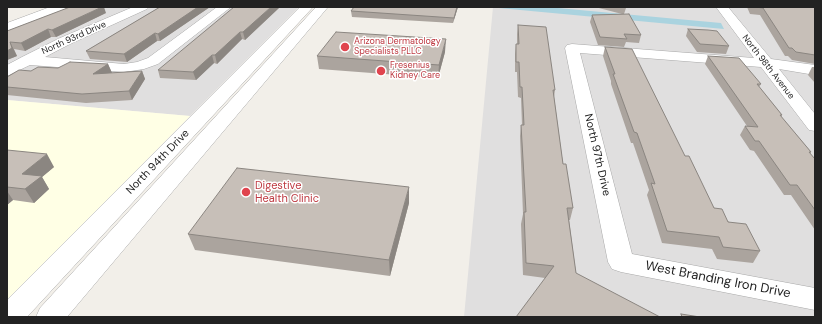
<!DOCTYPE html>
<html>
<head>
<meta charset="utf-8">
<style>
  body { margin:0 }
  #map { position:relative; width:822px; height:324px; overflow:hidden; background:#f2efe9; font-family:"DM Sans",sans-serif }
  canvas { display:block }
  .frame { position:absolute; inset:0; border:8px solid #222; pointer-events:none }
</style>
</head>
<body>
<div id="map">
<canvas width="822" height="324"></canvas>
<div class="frame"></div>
</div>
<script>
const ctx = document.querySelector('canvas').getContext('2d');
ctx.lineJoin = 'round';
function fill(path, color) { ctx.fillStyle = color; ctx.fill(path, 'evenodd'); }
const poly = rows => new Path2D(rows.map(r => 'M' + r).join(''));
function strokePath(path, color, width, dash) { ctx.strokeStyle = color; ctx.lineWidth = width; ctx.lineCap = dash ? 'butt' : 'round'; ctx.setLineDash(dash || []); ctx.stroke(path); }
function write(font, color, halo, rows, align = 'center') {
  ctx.font = font + ' "DM Sans",sans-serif'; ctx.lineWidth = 3; ctx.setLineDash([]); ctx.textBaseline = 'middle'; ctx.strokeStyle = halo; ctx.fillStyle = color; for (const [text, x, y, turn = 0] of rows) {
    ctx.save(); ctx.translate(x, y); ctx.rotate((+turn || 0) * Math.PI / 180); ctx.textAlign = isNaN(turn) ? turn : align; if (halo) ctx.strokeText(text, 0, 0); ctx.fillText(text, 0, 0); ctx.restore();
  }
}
fill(poly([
  [69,7,299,7,190,116,7,100,7,30],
  [493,7,815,7,815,317,464,317]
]), '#e0dfdf');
fill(poly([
  [7,100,190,116,7,301]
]), '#ffffe5');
fill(poly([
  [488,7,547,7,721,23,724,29]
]), '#aad3df');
const minor = poly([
  [50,7,67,7,65,9,7,31,7,23,50,7],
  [133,7,149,7,147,9,70,44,45,57,124,64,137,62,148,58,217,7,231,7,158,64,144,69,124,72,30,65,7,76,7,65,22,57,60,38,133,7],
  [300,7,313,7,27,317,7,317,7,300,300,7],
  [316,7,328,7,67,317,36,317,40,308,316,7],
  [716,7,728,7,771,59,815,65,815,75,779,69,815,114,815,131,809,130,761,67,580,53,632,254,815,288,815,310,621,272,612,269,608,262,565,48,567,45,572,44,754,58,716,7]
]);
strokePath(minor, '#a9a9a9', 1);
fill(minor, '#fff');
fill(poly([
  [160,7,210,7,160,41,157,41,127,62,90,59,86,51],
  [280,7,245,40,242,39,217,64,214,63,196,80,160,78,158,70],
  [354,7,458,7,453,23,352,17,351,11],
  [595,7,626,7,626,8,624,14,641,35,639,43,626,42,624,47,598,45,590,22,592,15,622,14],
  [747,7,815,7,815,64,792,60,788,56,785,56,760,15,750,14],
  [106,13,56,37,51,37,25,51,14,49,17,56,7,60,7,31],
  [518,25,555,90,554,97,563,164,573,208,570,220,569,220,576,273,545,278,523,275,521,224,523,214,520,136,521,125,522,125,521,98,518,97,517,72,515,72,515,54,516,44,517,44,517,34],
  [688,29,729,46,726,54,697,52,686,36],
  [605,47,685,156,714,208,760,251,753,263,717,259,712,249,662,243,647,195,649,190,633,143,631,143,611,84,611,81,603,56],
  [445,52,438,78,319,69,317,56],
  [708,56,761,84,759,87,782,115,781,117,811,152,810,154,815,159,815,230,791,195,784,195,754,151,750,150,740,135,745,126,747,126,705,64],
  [108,64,112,73,111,73,142,71,145,79,132,100,86,103,7,95,7,77,31,71],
  [812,67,815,67,815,83,808,75],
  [7,150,54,167,42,177,49,189,34,203,13,200,7,205],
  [409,203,390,276,195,250,188,234]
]), '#aba49e');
fill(poly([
  [102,7,104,7,106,13,56,37,52,30],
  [198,7,210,7,160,41,158,34],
  [271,7,280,7,245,40,243,32],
  [457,7,458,7,453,23,454,18],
  [48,29,51,37,25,51,21,43],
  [240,32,242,39,217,64,215,55],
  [155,33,157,41,127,62,124,54],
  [446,39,445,52,438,78,439,65],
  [10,42,17,56,7,60,7,51],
  [212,55,214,63,196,80,193,72],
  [108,64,112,73,97,83,93,74],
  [142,71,145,79,132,100,129,91],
  [47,154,54,167,42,177,49,189,34,203,25,189,22,174],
  [409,187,409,203,390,276,389,260],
  [7,191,13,200,7,205]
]), '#8b8681');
const building = poly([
  [70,7,102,7,52,30,48,29,21,43,10,42,12,48,7,51,7,31,70,7],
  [160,7,198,7,158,34,155,33,124,54,86,51,160,7],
  [234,7,271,7,243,32,240,32,215,55,212,55,193,72,158,70,234,7],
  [354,7,457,7,454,18,351,11,354,7],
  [755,7,815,7,815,55,796,52,792,48,789,48,763,8,755,7],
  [629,14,641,35,624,34,627,39,600,37,592,15,629,14],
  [518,25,546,27,555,90,553,90,563,164,566,164,573,208,567,208,576,273,660,317,516,317,554,266,526,263,524,212,526,212,521,125,524,125,522,87,520,87,519,62,516,62,516,44,519,44,518,25],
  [688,29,708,30,717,31,729,46,700,44,688,29],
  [336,32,446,39,439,65,317,56,336,32],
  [605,47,632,49,685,156,689,156,714,208,722,209,728,222,746,224,760,251,723,247,719,237,667,231,651,183,655,184,637,133,634,132,613,74,615,74,605,47],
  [708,56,739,58,761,84,757,84,782,115,780,115,811,152,809,152,815,159,815,210,797,185,790,185,759,141,755,141,745,126,758,127,708,56],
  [70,62,108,64,93,74,142,71,129,91,82,94,7,87,7,77,19,70,31,71,38,67,58,68,70,62],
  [7,150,47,154,22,174,42,176,25,189,7,187,7,150],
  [237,168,409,187,389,260,188,234,237,168],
  [681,314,700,317,682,317,681,314]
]);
fill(building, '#c7bfb8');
strokePath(building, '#8b8681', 1);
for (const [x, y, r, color] of [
  [345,47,5,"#e0444e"],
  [381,71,5,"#e0444e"],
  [246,192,5,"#e0444e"]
]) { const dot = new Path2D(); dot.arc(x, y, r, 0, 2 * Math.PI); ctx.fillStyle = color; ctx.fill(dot); strokePath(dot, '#fff', 1.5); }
write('9px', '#222', '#fff', [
  ["North 93rd Drive",74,38,-24],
  ["North 98th Avenue",768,67,52]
]);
write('9px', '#be3a42', '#fff', [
  ["Arizona Dermatology",354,42],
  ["Specialists PLLC",354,52],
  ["Fresenius",390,66],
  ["Kidney Care",390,76]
], 'left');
write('11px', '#222', '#fff', [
  ["North 97th Drive",597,155,77],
  ["North 94th Drive",158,162,-46]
]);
write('11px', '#be3a42', '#fff', [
  ["Digestive",255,186],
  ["Health Clinic",255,199]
], 'left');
write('13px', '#222', '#fff', [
  ["West Branding Iron Drive",718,280,11]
]);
</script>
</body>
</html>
